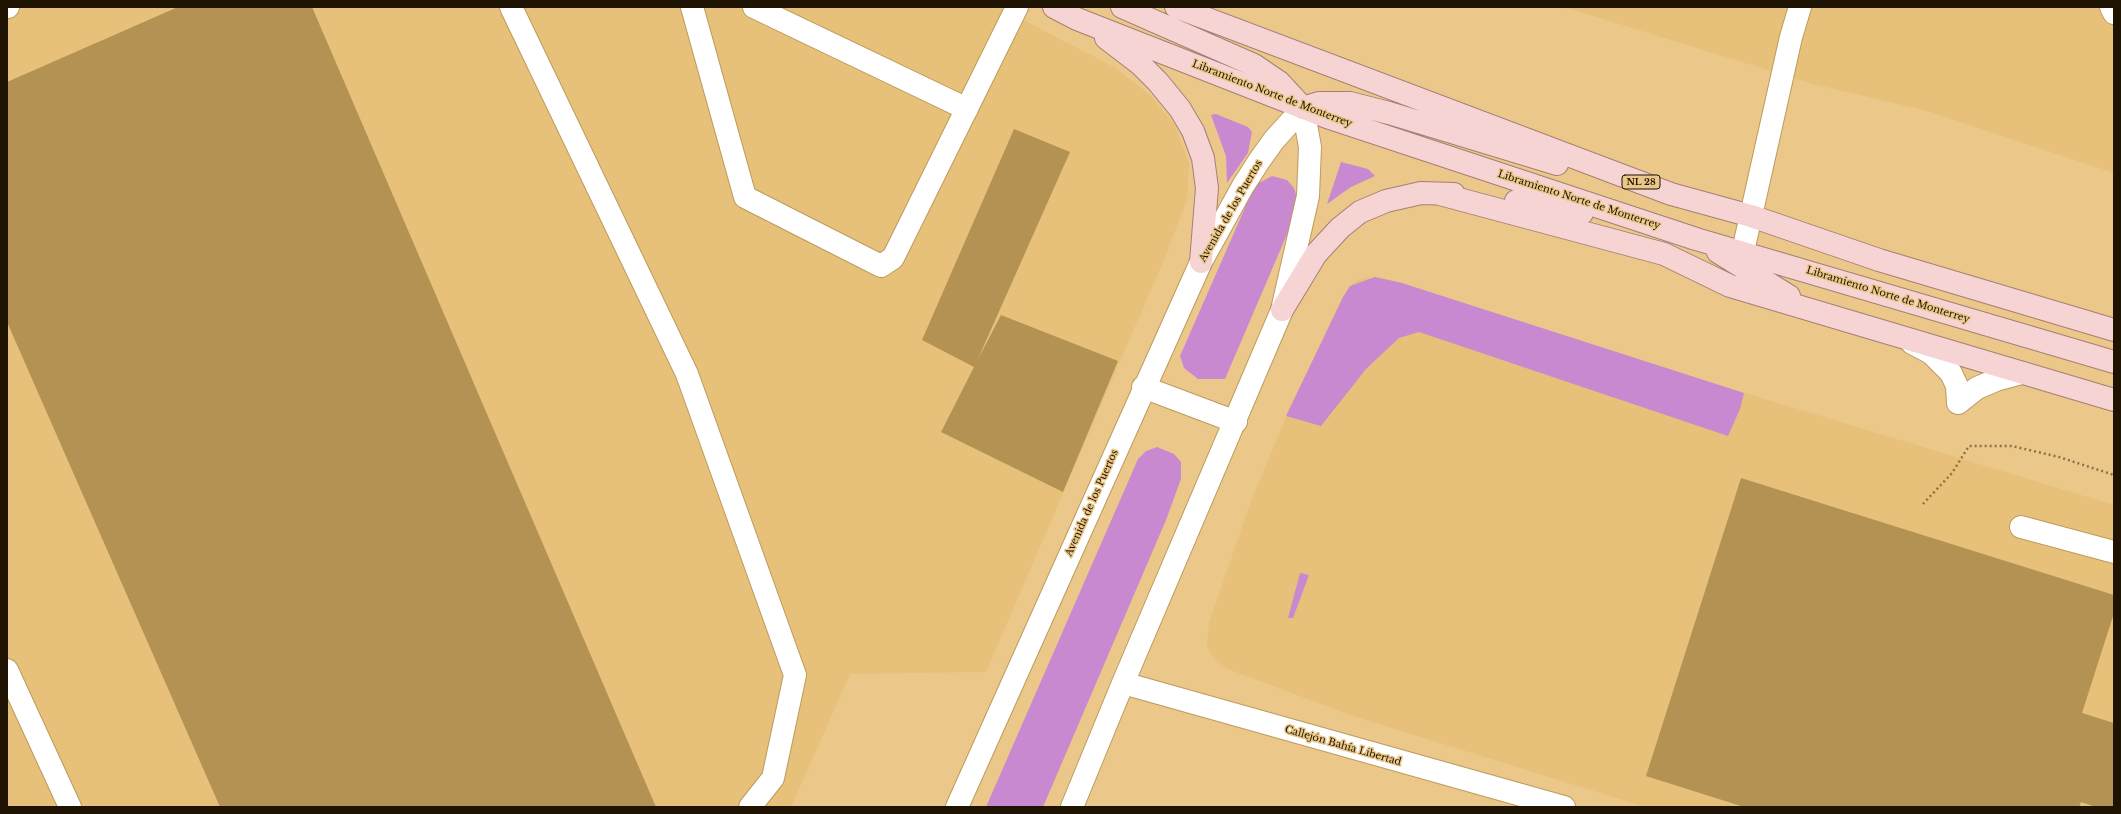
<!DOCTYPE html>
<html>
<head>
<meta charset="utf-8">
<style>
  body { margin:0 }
  #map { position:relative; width:2121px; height:814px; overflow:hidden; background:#ebc889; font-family:"Libre Baskerville",serif }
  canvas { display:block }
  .frame { position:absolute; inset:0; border:8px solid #1e1200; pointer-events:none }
</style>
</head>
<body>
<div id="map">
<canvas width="2121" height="814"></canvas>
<div class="frame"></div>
</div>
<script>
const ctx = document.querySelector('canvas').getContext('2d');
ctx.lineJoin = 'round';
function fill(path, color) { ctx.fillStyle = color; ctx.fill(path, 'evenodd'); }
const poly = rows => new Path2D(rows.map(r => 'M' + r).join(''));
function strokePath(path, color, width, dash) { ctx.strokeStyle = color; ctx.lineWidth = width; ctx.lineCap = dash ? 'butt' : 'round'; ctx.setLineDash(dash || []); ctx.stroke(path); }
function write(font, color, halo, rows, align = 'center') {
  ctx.font = font + ' "Libre Baskerville",serif'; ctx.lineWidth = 3; ctx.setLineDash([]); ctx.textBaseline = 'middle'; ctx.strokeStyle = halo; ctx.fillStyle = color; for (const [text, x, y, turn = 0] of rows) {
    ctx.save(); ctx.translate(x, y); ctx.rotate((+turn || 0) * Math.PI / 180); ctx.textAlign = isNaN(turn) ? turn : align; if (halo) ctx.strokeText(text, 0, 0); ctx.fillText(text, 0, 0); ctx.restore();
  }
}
fill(poly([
  [7,7,998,7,1114,67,1149,94,1174,124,1189,163,1187,200,1165,257,986,672,850,674,791,807,7,807],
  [1564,7,2114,7,2114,173,1927,111,1813,84],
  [1375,277,1391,280,1584,344,2114,505,2114,807,1645,807,1350,715,1225,668,1213,657,1207,646,1209,623,1252,498,1290,408,1343,297,1350,286,1359,279]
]), '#e7c17a');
fill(poly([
  [1216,114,1248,127,1252,132,1248,153,1227,183,1226,156,1211,115],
  [1341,162,1368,169,1375,176,1351,187,1327,204],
  [1272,176,1287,180,1294,188,1298,201,1297,211,1225,379,1198,379,1184,368,1180,356,1255,185],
  [1375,277,1402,283,1744,393,1740,409,1728,436,1419,332,1399,338,1366,369,1321,426,1286,416,1343,297,1350,286],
  [1157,447,1174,454,1181,462,1181,479,1166,520,1043,807,986,807,1138,459,1146,451],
  [1300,573,1309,575,1293,618,1288,618]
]), '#c889d1');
fill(poly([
  [178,7,312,7,656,807,220,807,7,322,7,82],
  [1014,129,1070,152,977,361,1001,315,1118,361,1063,492,941,432,974,367,922,340],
  [1741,478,2114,595,2114,613,2082,713,2114,723,2114,807,2096,807,2081,802,2079,807,1744,807,1646,776]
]), '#b39254');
const minor = poly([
  [7,7,8,7],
  [511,7,687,374,795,675,773,778,750,807],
  [692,7,745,197,881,266,893,258,1017,7],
  [754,7,967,109],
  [2111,7,2114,13],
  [1743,251,1791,37,1800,7],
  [1912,343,1931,353,1951,373,1957,386,1958,403],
  [1143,387,1236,422],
  [1958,403,1977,388,1996,380,2022,373],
  [2021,527,2114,552],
  [7,670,70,807],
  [1123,683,1564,807],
  [957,807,1201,262,1243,186,1259,161,1274,140,1303,108],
  [1072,807,1123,683,1282,310,1308,196,1310,147,1303,108]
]);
const major = poly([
  [1054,7,1077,19,1327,117,1696,239,2114,362],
  [1122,7,1254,65,1279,82,1303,108,1319,103,1350,103,1389,113,1557,164],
  [1176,7,1671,194,1751,216,1879,260,2114,330],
  [1106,38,1140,64,1158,82,1180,109,1193,131,1203,158,1207,188,1201,262],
  [1440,194,1664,254,1730,286,2114,400],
  [1516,201,1582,213],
  [1718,252,1789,296],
  [1282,310,1316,254,1340,228,1360,212,1386,201,1421,193,1454,194]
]);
strokePath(minor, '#bc9b5d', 24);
strokePath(major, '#a67e76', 24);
strokePath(poly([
  [1923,504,1952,473,1969,446,2012,446,2059,457,2114,475]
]), '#8a7248', 2.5, [2, 3]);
strokePath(minor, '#fff', 22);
strokePath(major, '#f6d4d3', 22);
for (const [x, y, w] of [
  [1641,182,38]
]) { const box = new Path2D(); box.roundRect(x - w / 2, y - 7, w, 14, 3); ctx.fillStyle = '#ebc889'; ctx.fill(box); strokePath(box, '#1e1200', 1); }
write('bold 9px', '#1e1200', null, [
  ["NL 28",1641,182]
]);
write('10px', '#1e1200', '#ebc889', [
  ["Libramiento Norte de Monterrey",1272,94,21],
  ["Libramiento Norte de Monterrey",1579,200,18],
  ["Avenida de los Puertos",1231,211,-60],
  ["Libramiento Norte de Monterrey",1888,295,17],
  ["Avenida de los Puertos",1092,503,-66],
  ["Callejón Bahía Libertad",1343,746,16]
]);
</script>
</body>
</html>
